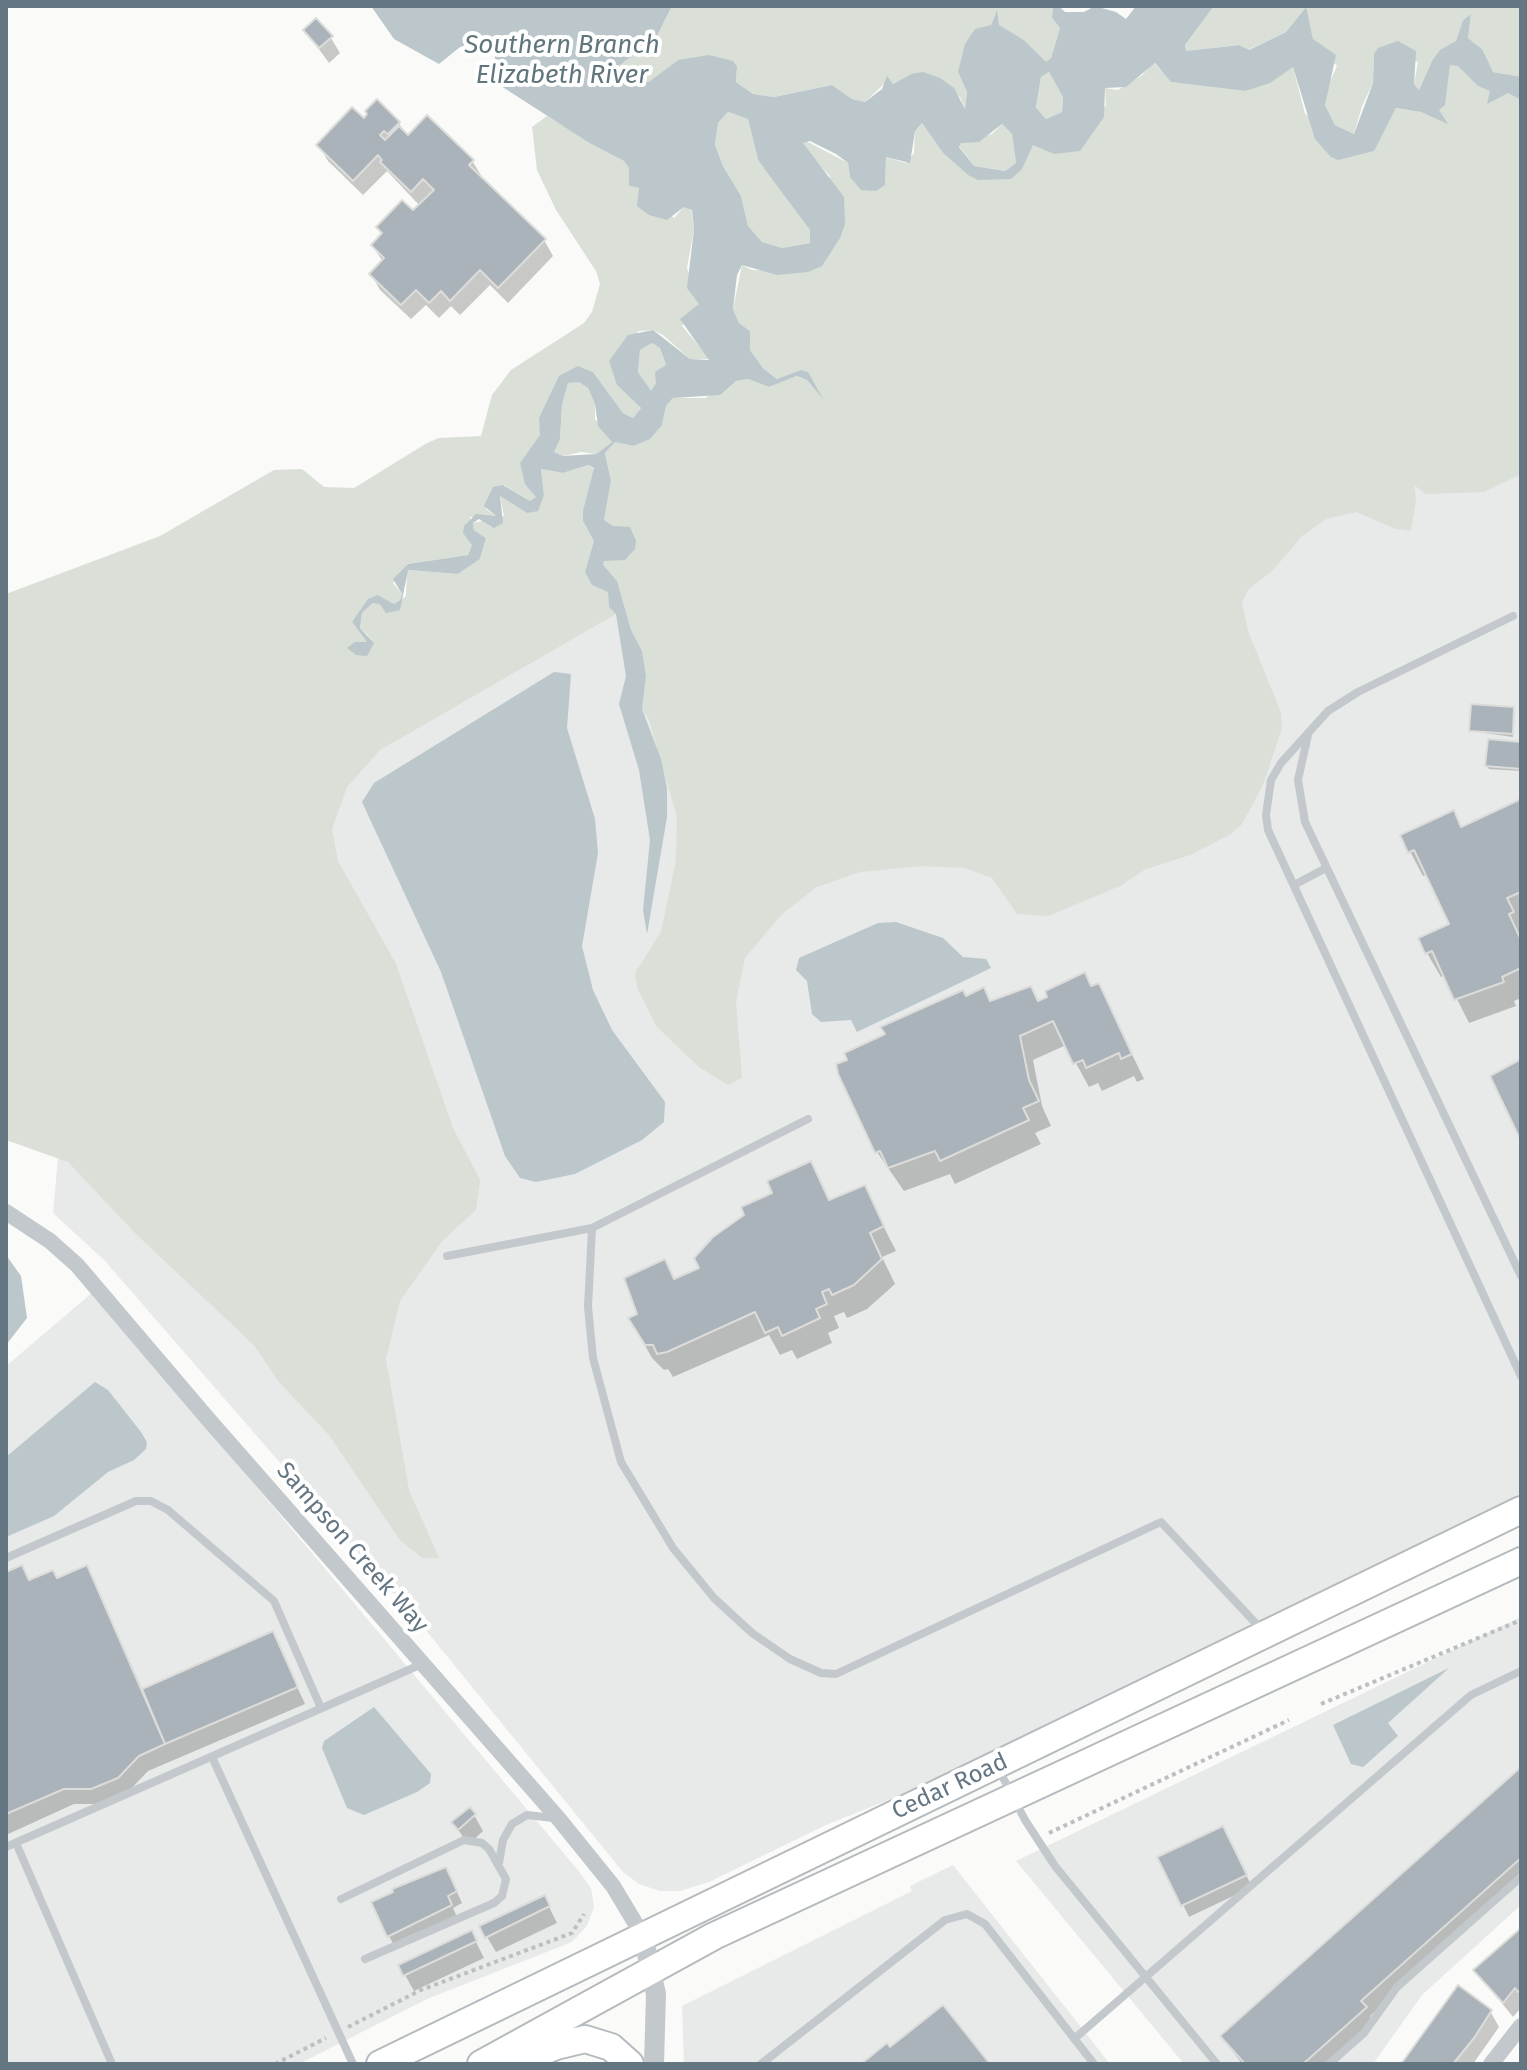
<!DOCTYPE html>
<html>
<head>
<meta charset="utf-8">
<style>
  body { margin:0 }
  #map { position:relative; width:1527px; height:2070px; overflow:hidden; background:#fafaf8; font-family:"Fira Sans",sans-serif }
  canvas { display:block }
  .frame { position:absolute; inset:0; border:8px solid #657683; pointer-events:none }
</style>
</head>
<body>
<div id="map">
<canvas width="1527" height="2070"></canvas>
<div class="frame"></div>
</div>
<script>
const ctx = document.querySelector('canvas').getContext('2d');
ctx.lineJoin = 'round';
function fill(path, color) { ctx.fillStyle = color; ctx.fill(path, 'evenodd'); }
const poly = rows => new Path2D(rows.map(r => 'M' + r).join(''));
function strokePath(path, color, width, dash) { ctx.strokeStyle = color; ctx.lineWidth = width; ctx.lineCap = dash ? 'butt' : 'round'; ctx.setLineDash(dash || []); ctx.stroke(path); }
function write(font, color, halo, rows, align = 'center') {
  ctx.font = font + ' "Fira Sans",sans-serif'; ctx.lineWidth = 8; ctx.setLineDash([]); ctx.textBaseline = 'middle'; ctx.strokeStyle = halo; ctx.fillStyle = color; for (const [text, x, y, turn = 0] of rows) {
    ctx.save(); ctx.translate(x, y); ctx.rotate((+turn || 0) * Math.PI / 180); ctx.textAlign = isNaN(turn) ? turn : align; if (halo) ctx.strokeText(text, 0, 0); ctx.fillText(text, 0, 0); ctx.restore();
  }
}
fill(poly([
  [1521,67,1521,1496,956,1773,826,1825,709,1882,680,1891,660,1891,639,1884,623,1872,433,1639,105,1261,53,1213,66,1070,171,734],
  [93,1292,577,1869,591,1888,594,1907,587,1926,572,1942,427,1999,299,2064,6,2064,6,1366],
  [1521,1617,1521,1905,1422,1995,1373,2064,1184,2064,1016,1861],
  [953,1865,1110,2064,684,2064,682,2006,912,1891,910,1886]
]), '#e8e9e9');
fill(poly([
  [672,6,1053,6,1052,18,1060,28,1051,58,1046,63,1024,40,998,25,996,12,991,25,958,72,967,92,965,109,960,97,911,74,893,84,888,80,865,102,852,99,832,85,774,97,753,94,736,82,737,67,678,60,649,83,626,79,616,67,656,38],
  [1214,6,1521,6,1521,77,1493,72,1489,67,1482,49,1468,38,1471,14,1463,20,1456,41,1432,61,1419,90,1414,84,1418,62,1374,54,1373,83,1362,106,1354,134,1335,125,1325,105,1327,88,1337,66,1313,39,1305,8,1286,32,1248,50,1239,45,1186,51,1185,45],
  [1154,63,1172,82,1245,91,1293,67,1305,114,1374,150,1396,108,1421,112,1447,123,1439,110,1445,104,1450,64,1458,65,1478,86,1508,93,1521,100,1521,474,1484,492,1426,494,1414,485,1416,500,1411,531,1396,529,1356,512,1326,519,1302,536,1272,571,1249,589,1242,602,1248,631,1281,713,1282,728,1263,785,1242,824,1231,834,1190,855,1146,869,1120,886,1048,916,1017,914,992,878,965,868,921,866,860,872,817,887,782,914,745,958,736,1002,742,1078,728,1085,699,1067,656,1026,637,987,635,973,661,932,676,860,677,817,649,720,642,709,646,676,642,651,631,630,617,581,603,565,613,526,604,520,611,481,605,453,615,442,633,446,662,425,666,406,673,398,705,398,736,381,748,379,769,387,797,376,807,380,816,392,801,371,777,379,763,368,750,350,750,331,739,323,733,309,742,265,752,270,808,272,830,176,807,153,803,143,806,141,848,163,850,177,885,185,886,157,906,163,914,153,915,131,922,123,943,153,968,175,1011,179,1033,145,1106,106,1105,88,1118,90,1141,76],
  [1049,72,1063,97,1062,112,1046,119,1036,109,1041,77],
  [728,112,748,119,758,160,799,212,810,230,810,243,782,248,762,242,748,226,741,196,723,166,715,145,718,123],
  [547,116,624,161,629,168,629,186,639,188,674,218,684,207,691,207,694,229,687,268,699,304,682,326,710,359,690,359,663,335,653,330,638,331,617,385,641,408,633,418,623,413,593,372,578,366,539,418,541,435,520,463,536,497,530,501,504,485,486,509,497,517,470,517,472,545,468,555,408,564,393,583,402,594,400,600,394,604,378,595,352,622,367,642,355,642,356,655,373,640,360,628,362,613,373,603,380,603,386,612,406,596,407,570,458,574,480,559,486,538,474,530,473,523,504,516,500,496,527,513,544,495,541,469,563,473,588,465,594,469,583,510,583,521,594,541,585,572,592,585,608,592,609,607,616,614,380,750,347,787,332,829,338,861,396,964,453,1128,480,1180,476,1210,442,1241,400,1301,386,1359,409,1490,439,1558,422,1558,400,1540,329,1435,279,1382,254,1345,137,1235,68,1162,6,1140,6,594,160,536,274,470,302,469,324,487,354,488,427,443,439,438,481,436,492,395,511,370,584,323,592,312,600,284,596,271,556,210,537,170,532,127],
  [1002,124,1012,134,1016,163,1005,171,974,166,959,146,961,143,992,134],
  [652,343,660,348,666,365,651,392,638,372,640,350],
  [579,381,588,388,595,404,595,419,612,442,596,454,581,452,563,456,554,452,560,438,562,405,568,383]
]), '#dadfd7');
fill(poly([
  [371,6,672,6,656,38,617,67,626,79,649,82,678,60,709,55,733,61,737,67,736,82,753,94,774,97,832,85,852,99,865,102,882,89,887,76,893,84,911,74,923,72,940,78,954,88,965,109,967,92,958,72,965,44,975,29,991,25,997,10,999,25,1024,40,1046,62,1051,58,1060,28,1052,18,1053,6,1059,6,1065,12,1084,12,1095,6,1116,12,1126,19,1136,6,1214,6,1185,45,1186,51,1239,45,1249,50,1286,32,1306,7,1313,39,1336,55,1325,105,1335,125,1354,134,1373,83,1374,54,1378,48,1398,41,1416,51,1414,84,1419,90,1432,61,1440,50,1456,41,1463,20,1471,14,1468,38,1482,49,1493,72,1521,77,1521,100,1508,93,1487,104,1490,91,1478,86,1458,66,1450,65,1445,105,1439,110,1448,124,1421,112,1396,108,1374,151,1338,160,1331,157,1315,139,1293,67,1270,83,1245,91,1171,82,1155,63,1126,87,1105,88,1104,117,1080,151,1054,154,1033,145,1022,169,1011,179,978,180,968,175,943,153,922,123,915,131,910,163,886,157,885,185,876,191,861,190,850,177,848,163,836,154,810,141,803,143,844,197,845,224,840,238,822,266,808,272,777,275,742,265,737,275,733,309,739,323,750,331,750,350,763,368,777,379,801,370,808,372,823,399,807,380,797,376,769,387,748,379,736,381,720,395,673,398,666,406,662,425,650,439,633,446,615,442,605,453,611,481,604,520,613,526,630,527,636,541,635,549,625,560,604,561,603,565,617,581,631,630,642,651,646,676,642,709,661,759,667,788,667,817,647,934,643,910,650,840,639,770,619,704,626,676,616,614,609,607,608,592,592,585,585,572,594,541,583,521,583,510,594,468,588,465,563,473,541,469,544,495,538,511,527,513,500,496,503,523,494,528,479,519,473,523,474,530,486,538,480,559,458,574,408,570,400,610,386,613,380,604,373,603,362,613,360,628,374,643,367,656,356,655,347,648,355,642,367,642,352,622,368,599,378,595,394,604,400,600,402,594,393,579,408,564,468,555,472,545,463,533,464,526,476,514,496,516,484,506,493,487,503,485,530,501,536,497,525,484,520,463,540,435,539,418,559,376,578,366,593,372,623,413,633,418,641,408,617,385,609,361,628,335,653,330,690,359,709,360,680,319,699,304,687,288,694,229,692,210,684,207,667,220,649,215,637,206,639,188,629,186,629,168,624,161,588,142,501,86,493,48,481,42,460,47,439,64,394,39],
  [1049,72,1063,97,1062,112,1046,119,1036,108,1041,77],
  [728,112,748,119,758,160,810,230,810,243,782,248,762,242,748,226,741,196,723,166,715,145,718,123],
  [1002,124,1012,134,1016,163,1005,171,974,166,959,147,961,143,979,142],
  [652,343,660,348,666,365,655,372,656,383,651,391,638,372,640,350],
  [579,382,588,388,595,404,598,426,612,442,596,454,563,456,554,452,560,439,562,405,568,383],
  [554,672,571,674,567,728,595,819,598,853,582,946,593,990,612,1030,665,1102,664,1122,642,1140,575,1174,536,1182,520,1178,505,1156,441,972,362,802,374,783],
  [896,922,943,938,963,957,986,959,991,968,857,1032,851,1020,821,1022,812,1014,807,981,796,970,799,958,878,923],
  [6,1255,21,1276,27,1318,6,1345],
  [95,1382,108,1390,141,1432,147,1442,146,1449,134,1460,108,1472,54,1516,6,1537,6,1457],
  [1449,1668,1388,1723,1398,1736,1363,1767,1351,1764,1333,1725],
  [374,1707,431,1774,430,1783,417,1792,364,1815,347,1808,322,1748,324,1741]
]), '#bbc7cb');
fill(poly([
  [305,30,331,38,340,53,329,63],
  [428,118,473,162,482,177,544,240,553,256,508,303,490,285,460,315,451,306,439,318,426,305,411,319,380,290,371,274,383,262,373,246,383,235,378,227,413,213,420,206,387,171,363,195,328,161,319,145,364,121,399,123,408,138],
  [1513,709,1513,737,1471,731],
  [1521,744,1521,771,1489,769,1487,766],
  [1521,801,1521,998,1514,1001,1516,1006,1469,1023,1445,975,1441,977,1427,953,1451,925,1427,874,1423,876,1402,836,1453,813,1462,829],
  [1098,985,1144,1079,1137,1082,1134,1076,1102,1091,1098,1083,1089,1087,1066,1045,1033,1060,1042,1106,1051,1126,1035,1133,1041,1144,955,1184,950,1174,904,1191,877,1152,840,1074,965,998,991,1003,1038,1003],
  [810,1163,830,1202,864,1188,896,1251,882,1257,895,1284,867,1309,847,1318,844,1312,834,1316,839,1328,828,1333,832,1343,797,1359,792,1350,780,1355,769,1335,673,1377,668,1369,664,1370,652,1358,638,1333,639,1315,664,1261,675,1281,701,1269],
  [86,1567,143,1691,272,1633,305,1704,148,1771,127,1793,101,1804,74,1804,6,1835,6,1575,30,1582,57,1580],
  [1521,1769,1521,1881,1370,2016,1375,2024,1330,2064,1242,2064,1222,2037],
  [474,1815,483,1831,468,1845,454,1823],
  [1229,1840,1252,1887,1189,1917,1160,1858],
  [452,1881,462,1903,453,1908,457,1917,395,1947,389,1936],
  [544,1897,557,1923,496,1952,487,1937],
  [1521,1930,1521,2008,1513,2017,1476,1971],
  [471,1932,484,1958,414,1991,400,1966],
  [1490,2011,1499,2027,1473,2064,1404,2064]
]), '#0003');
const building = poly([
  [316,18,333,36,319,48,303,30,316,18],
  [377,99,400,122,388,134,384,131,380,135,385,140,399,126,408,135,427,115,474,160,469,165,546,239,498,288,480,270,450,301,441,291,429,303,416,290,401,305,369,274,384,258,371,245,382,233,376,227,402,200,413,210,434,190,423,179,411,192,380,162,382,160,378,155,353,181,316,145,352,107,364,118,367,114,365,111,377,99],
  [1471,704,1514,707,1513,734,1469,731,1471,704],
  [1488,739,1521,742,1521,769,1485,766,1488,739],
  [1521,799,1521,892,1507,898,1514,912,1509,914,1521,940,1521,968,1502,977,1504,982,1454,1000,1432,951,1425,954,1418,938,1449,924,1414,850,1408,853,1400,835,1454,810,1461,827,1521,799],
  [1085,972,1091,986,1099,983,1132,1054,1121,1059,1119,1053,1086,1068,1083,1060,1073,1064,1053,1021,1020,1036,1029,1080,1039,1101,1023,1108,1029,1120,940,1161,935,1151,888,1168,880,1151,875,1153,838,1074,836,1064,847,1060,844,1053,885,1034,880,1027,963,990,966,996,984,987,990,1001,1031,986,1038,1001,1047,997,1045,991,1085,972],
  [1521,1059,1521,1141,1490,1076,1521,1059],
  [811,1161,829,1200,865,1185,884,1226,870,1233,882,1259,854,1285,832,1295,829,1289,822,1292,827,1304,816,1309,820,1318,782,1336,778,1327,765,1333,755,1312,667,1352,657,1354,653,1345,645,1345,628,1318,637,1314,624,1278,665,1259,674,1279,699,1268,694,1258,713,1237,744,1215,741,1207,772,1193,767,1181,811,1161],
  [22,1565,29,1580,53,1570,57,1578,87,1565,165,1744,139,1756,118,1778,91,1789,64,1789,6,1814,6,1572,22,1565],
  [273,1631,298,1687,165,1744,142,1689,273,1631],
  [1521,1767,1521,1858,1361,2001,1367,2007,1303,2064,1245,2064,1220,2036,1521,1767],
  [470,1807,476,1814,458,1830,451,1822,470,1807],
  [1223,1826,1247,1875,1181,1906,1157,1857,1223,1826],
  [446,1867,457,1891,448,1896,452,1905,387,1937,371,1902,393,1892,392,1889,446,1867],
  [545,1895,550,1906,485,1938,479,1926,545,1895],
  [1521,1928,1521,1989,1518,1992,1515,1988,1503,2003,1473,1970,1521,1928],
  [472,1930,477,1941,403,1976,398,1965,472,1930],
  [1458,1985,1492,2010,1474,2038,1453,2064,1401,2064,1458,1985],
  [943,2005,990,2064,861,2064,887,2043,890,2047,943,2005]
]);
fill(building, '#aab3b9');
strokePath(building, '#dcdcda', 2);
const primary = poly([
  [380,2064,1521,1510],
  [481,2064,714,1936,1521,1561],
  [514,2064,556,2046,585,2039,611,2047,630,2064]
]);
strokePath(primary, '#b5babe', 30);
strokePath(poly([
  [1321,1704,1521,1620],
  [1049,1833,1289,1720],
  [348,2027,421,1990,572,1933,584,1914],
  [275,2064,326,2038]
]), '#bbbfc2', 4, [4, 4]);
strokePath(poly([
  [1513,616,1358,692,1328,711,1281,763,1271,780,1266,815,1268,830,1521,1376],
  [1308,735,1298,780,1305,822,1521,1276],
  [1294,885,1326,868],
  [808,1119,592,1228,588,1307,593,1358,621,1462,673,1548,714,1598,752,1633,790,1659,821,1673,836,1674,1161,1522,1262,1630],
  [447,1256,592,1228],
  [6,1558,136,1501,151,1501,168,1510,274,1601,321,1708],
  [212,1757,353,2064],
  [999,1770,1025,1820,1055,1866,1217,2064],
  [16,1843,112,2064],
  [6,1847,422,1664],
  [499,1863,503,1840,512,1824,527,1815,553,1818],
  [341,1899,464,1840,482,1843,489,1849,506,1879,502,1896,494,1903,365,1959],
  [1074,2039,1471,1695,1521,1671],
  [761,2064,945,1920,967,1914,985,1924,1094,2064],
  [1329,2064,1364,2033,1397,1987,1521,1877]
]), '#c3c8cc', 8);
strokePath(poly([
  [6,1212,50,1241,77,1265,208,1419,558,1818,613,1886,643,1936],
  [1491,2064,1521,2026]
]), '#c3c8cc', 16);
strokePath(poly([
  [643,1936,656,1994,654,2064]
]), '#c3c8cc', 20);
strokePath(primary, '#fff', 26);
write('24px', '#657683', '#fff', [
  ["Sampson Creek Way",352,1548,49],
  ["Cedar Road",950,1787,-25]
]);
write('italic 26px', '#60757c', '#fff', [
  ["Southern Branch",562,46],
  ["Elizabeth River",562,76]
]);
</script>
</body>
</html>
